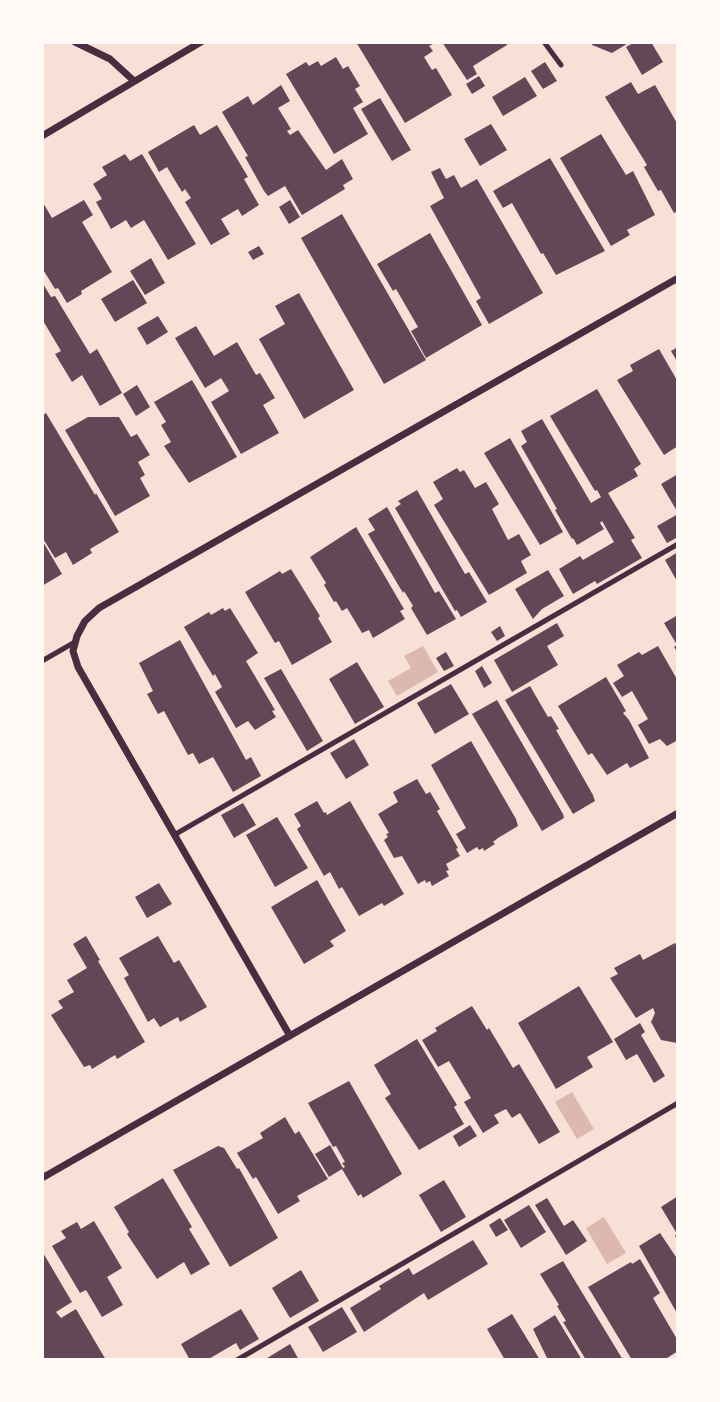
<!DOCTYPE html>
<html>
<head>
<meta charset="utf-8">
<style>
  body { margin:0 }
  #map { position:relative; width:720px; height:1402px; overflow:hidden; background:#f7e1d7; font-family:"Alegreya Sans",sans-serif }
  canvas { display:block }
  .frame { position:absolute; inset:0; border:44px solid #fffaf5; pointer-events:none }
</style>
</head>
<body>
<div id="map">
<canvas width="720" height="1402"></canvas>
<div class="frame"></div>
</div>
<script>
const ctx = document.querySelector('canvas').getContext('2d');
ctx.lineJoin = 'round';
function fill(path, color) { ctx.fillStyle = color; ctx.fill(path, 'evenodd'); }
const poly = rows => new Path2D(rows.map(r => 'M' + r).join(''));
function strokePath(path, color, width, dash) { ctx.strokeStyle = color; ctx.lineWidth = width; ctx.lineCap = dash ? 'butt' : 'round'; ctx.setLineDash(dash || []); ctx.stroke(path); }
fill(poly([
  [423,646,438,672,397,696,388,681,411,668,404,656],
  [572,1092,594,1129,577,1139,555,1102],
  [604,1217,626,1253,607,1264,586,1228]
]), '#dcb8b0');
fill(poly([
  [356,42,437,42,429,46,433,51,424,57,432,70,436,68,452,95,405,123],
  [442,42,506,42,507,45,473,66,477,74,467,80],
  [593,42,630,42,612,53,592,45],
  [635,42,651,42,663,62,642,75,626,47],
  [336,57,343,69,348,66,360,86,355,89,363,102,353,108,368,134,334,154,286,74,306,62,309,66,318,61,321,66],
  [545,62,557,81,543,89,531,71],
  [479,76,485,86,472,94,466,84],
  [525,77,537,96,503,116,492,97],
  [631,82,638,94,655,85,678,125,678,211,674,213,661,190,658,191,644,167,647,165,605,97],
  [281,85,290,101,278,108,291,129,287,131,290,135,298,130,326,170,342,159,353,179,343,185,345,189,302,215,285,186,268,196,264,191,245,157,248,156,222,112,248,96,253,105],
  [380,98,411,150,392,161,361,109],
  [491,124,507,150,480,166,464,139],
  [194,125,200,135,217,125,248,177,244,179,259,205,242,216,238,209,221,219,230,234,211,245,185,202,191,198,185,189,182,192,167,167,159,172,148,152],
  [601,134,626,175,633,171,655,215,627,230,630,235,611,246,560,158],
  [125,154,130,161,142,154,196,244,168,260,144,220,131,228,126,220,111,229,96,202,102,199,93,184,107,175,102,167],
  [550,158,605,251,556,275,543,253,541,254,512,203,503,208,493,191],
  [440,168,446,179,454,175,461,188,477,179,543,293,489,324,476,301,481,298,430,206,444,198,431,172],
  [84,200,93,215,82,222,112,272,81,291,82,294,67,303,58,288,55,289,42,268,42,201,52,218],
  [290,200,300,217,289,224,279,207],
  [342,214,426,360,384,384,301,238],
  [430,233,482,325,426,358,411,331,418,327,396,289,393,291,377,264],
  [259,246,264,254,253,260,248,252],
  [151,258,165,283,145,295,130,271],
  [133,280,147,303,115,322,101,299],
  [42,282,51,297,55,296,90,354,97,349,122,393,100,406,82,375,72,382,55,354,61,351,42,319],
  [299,293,354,390,304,419,259,339,285,324,275,306],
  [158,316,168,332,147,345,137,328],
  [196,326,214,356,237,342,256,375,260,373,275,398,263,405,279,433,241,454,211,402,229,391,221,378,205,388,175,338],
  [678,347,678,363,671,351],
  [659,349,678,382,678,446,664,455,617,380,633,371,630,365],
  [192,380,237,457,189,483,164,446,171,442,161,425,166,422,154,402],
  [137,385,150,407,136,416,123,394],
  [597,389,641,464,634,469,638,476,608,493,635,538,631,540,642,558,597,584,595,581,573,594,559,569,580,556,583,560,614,542,602,521,600,523,604,529,577,545,573,538,572,539,555,510,557,509,521,446,527,442,521,431,542,419,591,503,601,497,597,490,595,491,550,416],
  [46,413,95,495,96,493,119,532,90,549,92,553,73,565,66,552,55,558,42,537,42,416],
  [88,417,119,417,131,437,137,434,150,455,138,462,145,475,140,478,150,496,115,516,65,430],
  [510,438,563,532,540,545,484,453],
  [457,468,460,472,464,470,475,488,486,482,499,504,492,509,508,540,519,534,531,555,521,561,527,573,489,595,434,505,443,499,433,482],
  [678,474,678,513,661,484],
  [417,490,465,574,469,572,487,602,461,617,457,610,455,611,395,508,401,504,398,501],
  [387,507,435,593,439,591,456,619,427,635,411,608,413,606,404,591,403,593,368,534,375,530,368,519],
  [678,514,678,537,667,543,657,526],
  [356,527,404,609,400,611,405,619,373,638,369,630,362,633,347,608,342,611,336,601,334,602,324,585,326,583,310,557],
  [42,540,62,574,42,586],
  [678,552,678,583,665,560],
  [291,569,320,616,318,618,332,642,292,665,279,641,275,643,245,592,280,571,282,574],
  [548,570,564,596,542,609,533,619,515,589],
  [223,608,225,611,230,608,258,653,246,661,275,710,272,711,276,717,255,730,248,721,236,728,215,692,222,687,215,674,213,676,184,627,209,612,211,615],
  [678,615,678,653,674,647,677,645,664,623],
  [557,623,564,636,547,646,558,665,512,692,494,660],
  [500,626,505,636,497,641,491,632],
  [180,640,246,760,251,757,261,776,233,792,213,757,199,764,193,753,188,755,164,711,158,714,147,694,153,691,139,663],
  [658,646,678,681,678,740,667,746,660,739,649,744,638,725,648,719,632,691,622,697,613,683,624,676,617,665,639,652,642,655],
  [446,652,454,666,444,671,436,658],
  [357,662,384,707,355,724,329,679],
  [482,666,492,683,484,688,475,671],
  [281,669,323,741,307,751,264,678],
  [606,677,626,711,623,713,629,720,649,758,630,768,627,763,607,775,592,753,588,755,558,706],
  [451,684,469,714,435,734,417,703],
  [530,686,548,717,551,716,559,729,556,730,593,795,595,801,573,814,505,700],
  [497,700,563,814,564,818,542,831,472,714],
  [354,739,369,765,346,779,330,753],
  [471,741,516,819,518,826,498,838,493,842,495,844,484,851,483,848,479,850,477,847,467,853,456,834,466,828,431,765],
  [417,779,426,794,430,792,440,809,437,811,458,848,456,849,460,856,446,864,449,870,446,871,449,876,432,886,430,881,426,883,425,880,418,884,402,856,394,858,384,840,388,837,386,834,389,833,378,814,398,802,393,792],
  [317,801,324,813,326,812,327,815,350,801,404,894,384,906,382,903,359,916,342,887,339,889,330,872,324,876,297,829,301,826,294,814],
  [243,803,256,825,234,838,221,815],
  [277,817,308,868,275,887,246,835],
  [317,880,346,931,330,941,334,946,304,964,271,907],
  [159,883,172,904,147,918,135,897],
  [86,936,100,960,98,961,145,1042,117,1059,115,1055,92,1069,90,1065,84,1067,51,1015,63,1008,58,1001,74,992,67,980,87,968,73,944],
  [158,936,174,963,179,960,207,1007,180,1022,178,1017,160,1027,154,1018,148,1022,124,978,129,975,119,958],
  [675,943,678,947,677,1043,661,1040,651,1022,655,1013,653,1008,636,1018,610,978,618,974,614,968,640,954,643,960],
  [579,986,613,1042,587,1057,593,1067,556,1089,518,1023],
  [472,1006,487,1030,489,1028,513,1068,519,1064,560,1132,539,1144,520,1113,512,1118,506,1109,494,1115,499,1123,483,1133,464,1102,471,1098,449,1061,438,1067,422,1040,437,1031,435,1028],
  [640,1023,645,1032,641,1035,665,1076,654,1083,637,1054,626,1060,614,1039],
  [417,1039,457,1105,454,1107,464,1124,419,1150,385,1098,391,1094,374,1065],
  [349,1081,402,1174,363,1198,361,1194,358,1196,342,1169,329,1177,315,1154,330,1145,343,1168,345,1167,342,1163,345,1162,336,1146,333,1147,308,1103],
  [285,1117,295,1134,299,1131,328,1179,297,1196,300,1201,278,1214,256,1177,253,1179,237,1153,263,1138,260,1133],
  [470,1125,477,1136,459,1147,453,1136],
  [218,1146,224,1148,237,1169,239,1168,278,1238,230,1267,173,1170],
  [163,1178,192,1227,189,1229,210,1264,191,1275,184,1262,157,1279,127,1234,129,1232,114,1207],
  [444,1180,466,1217,441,1232,419,1195],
  [678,1196,678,1241,675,1236,677,1234,661,1207],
  [547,1198,564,1226,573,1220,587,1241,566,1255,535,1205],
  [529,1205,546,1232,521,1248,504,1220],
  [500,1218,508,1230,496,1237,489,1225],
  [94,1221,122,1268,107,1277,123,1305,102,1317,86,1290,80,1293,52,1246,66,1238,61,1231,77,1222,81,1229],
  [660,1233,678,1260,678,1315,639,1246],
  [473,1240,488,1264,428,1300,424,1293,364,1332,350,1308,381,1289,379,1286,409,1268,413,1275],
  [42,1251,72,1302,56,1312,61,1318,76,1309,106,1360,42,1360],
  [640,1259,660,1293,653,1298,678,1341,678,1351,664,1360,632,1360,588,1287,631,1262,632,1264],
  [563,1261,623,1360,586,1360,563,1322,566,1321,557,1306,559,1305,540,1274],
  [301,1270,319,1301,290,1318,272,1288],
  [342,1307,357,1332,323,1352,308,1327],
  [241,1309,259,1339,240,1350,236,1343,207,1360,190,1360,181,1344],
  [512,1314,540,1360,505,1360,487,1329],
  [555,1315,582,1360,548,1360,533,1329],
  [290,1344,299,1360,264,1360]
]), '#644757');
strokePath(poly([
  [544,42,561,65],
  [42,661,75,642],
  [174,835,678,544],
  [237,1360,678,1103]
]), '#4a2c40', 5);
strokePath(poly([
  [75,42,110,59,134,81],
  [42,136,201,42],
  [290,1036,78,667,73,651,77,636,85,621,99,608,678,278],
  [42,1178,678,813]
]), '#4a2c40', 7);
</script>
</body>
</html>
